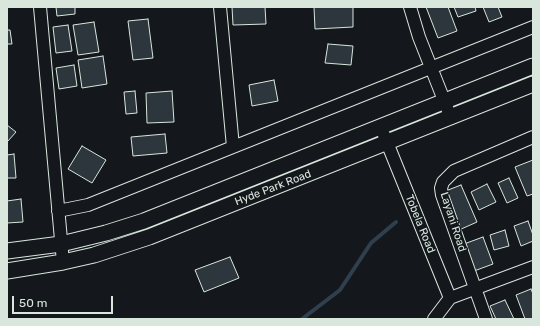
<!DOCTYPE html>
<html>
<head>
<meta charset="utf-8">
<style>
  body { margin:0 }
  #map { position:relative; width:540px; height:326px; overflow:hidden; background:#14181c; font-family:Rubik,sans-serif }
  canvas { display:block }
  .frame { position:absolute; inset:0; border:8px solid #d8e6dc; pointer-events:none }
  .scale { position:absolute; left:12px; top:296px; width:101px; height:18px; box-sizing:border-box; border:2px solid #d8e6dc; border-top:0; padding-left:5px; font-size:12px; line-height:14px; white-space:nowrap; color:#d8e6dc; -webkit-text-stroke:3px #14181c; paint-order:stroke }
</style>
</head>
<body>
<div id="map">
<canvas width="540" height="326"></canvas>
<div class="frame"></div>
<div class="scale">50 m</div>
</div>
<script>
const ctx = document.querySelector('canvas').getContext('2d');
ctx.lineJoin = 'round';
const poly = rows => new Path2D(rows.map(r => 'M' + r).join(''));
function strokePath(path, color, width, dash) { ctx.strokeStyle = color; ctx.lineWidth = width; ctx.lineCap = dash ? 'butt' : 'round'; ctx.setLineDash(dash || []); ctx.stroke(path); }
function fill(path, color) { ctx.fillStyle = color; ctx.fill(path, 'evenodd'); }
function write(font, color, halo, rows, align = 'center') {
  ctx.font = font + ' Rubik,sans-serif'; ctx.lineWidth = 3; ctx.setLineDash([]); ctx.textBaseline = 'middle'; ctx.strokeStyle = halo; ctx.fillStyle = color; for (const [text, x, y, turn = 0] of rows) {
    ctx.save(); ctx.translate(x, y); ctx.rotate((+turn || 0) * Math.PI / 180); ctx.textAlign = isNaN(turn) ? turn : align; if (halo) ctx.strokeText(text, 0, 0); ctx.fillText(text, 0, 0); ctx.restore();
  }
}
strokePath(poly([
  [302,319,340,290,371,243,396,222]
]), '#2f3f4d', 4);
const building = poly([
  [56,7,75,7,75,14,57,16,56,7],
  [232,7,265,7,266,24,233,25,232,7],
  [314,7,353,7,353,27,315,29,314,7],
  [426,7,448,7,457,31,438,38,426,7],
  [454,7,475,7,476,11,458,17,454,7],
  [483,7,498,7,502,17,489,22,483,7],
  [148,19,153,58,133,60,128,21,148,19],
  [94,22,99,52,78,55,73,25,94,22],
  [68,25,72,51,56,53,53,27,68,25],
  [7,30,10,30,12,44,7,44,7,30],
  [328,44,353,46,351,65,325,63,328,44],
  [103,56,107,84,82,88,78,60,103,56],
  [74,65,77,86,59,89,56,68,74,65],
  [274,80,278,101,252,106,249,85,274,80],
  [135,91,137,113,126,114,124,92,135,91],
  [172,91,174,122,147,123,146,93,172,91],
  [7,125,16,132,8,141,7,141,7,125],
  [165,134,167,153,133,156,131,137,165,134],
  [82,146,106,160,92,183,68,169,82,146],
  [14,154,16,178,7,178,7,155,14,154],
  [533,160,533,194,527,196,515,167,533,160],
  [509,178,518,198,507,203,498,183,509,178],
  [487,184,496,202,479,210,471,192,487,184],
  [461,185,477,222,459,230,443,192,461,185],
  [21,199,23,222,7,223,7,201,21,199],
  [528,221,533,235,533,241,521,246,514,226,528,221],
  [505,230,509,246,494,250,490,235,505,230],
  [483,237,493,264,474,271,464,244,483,237],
  [230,257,239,278,204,292,195,270,230,257],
  [531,289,533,294,533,319,525,319,516,295,531,289],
  [505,300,514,319,496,319,490,306,505,300]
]);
fill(building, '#2c363c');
strokePath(building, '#d8e6dc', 1);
const minor = poly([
  [40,7,63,262],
  [220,7,233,147],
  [410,7,419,37,451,118],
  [384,135,450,298,434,319],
  [58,211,88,205,533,27],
  [450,298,533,267],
  [486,319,442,195,441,188,443,182,454,171,533,137]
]);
const tertiary = poly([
  [7,251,61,244,106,233,144,221,533,66],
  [7,271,63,262,94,255,149,237,533,84]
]);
strokePath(minor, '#d8e6dc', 14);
strokePath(tertiary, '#d8e6dc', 17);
strokePath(minor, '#14181c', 12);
strokePath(tertiary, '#14181c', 15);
write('11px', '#d8e6dc', '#14181c', [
  ["Hyde Park Road",273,188,-21],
  ["Layani Road",453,222,72],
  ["Tobela Road",420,224,68]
]);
</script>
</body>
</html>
